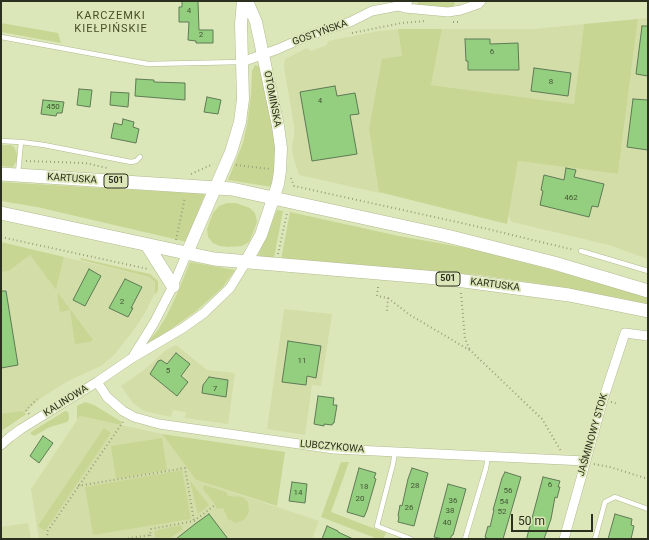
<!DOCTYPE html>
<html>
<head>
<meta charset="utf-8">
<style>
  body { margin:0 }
  #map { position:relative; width:649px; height:540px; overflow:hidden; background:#dce7b9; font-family:Roboto,sans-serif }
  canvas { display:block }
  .frame { position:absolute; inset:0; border:2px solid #2b2f1d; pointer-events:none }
  .scale { position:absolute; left:511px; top:514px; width:82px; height:18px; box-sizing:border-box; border:2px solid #2b2f1d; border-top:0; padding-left:5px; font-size:12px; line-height:14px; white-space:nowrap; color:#2b2f1d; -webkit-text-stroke:3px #dce7b9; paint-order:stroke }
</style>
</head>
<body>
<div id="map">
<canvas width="649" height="540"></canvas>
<div class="frame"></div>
<div class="scale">50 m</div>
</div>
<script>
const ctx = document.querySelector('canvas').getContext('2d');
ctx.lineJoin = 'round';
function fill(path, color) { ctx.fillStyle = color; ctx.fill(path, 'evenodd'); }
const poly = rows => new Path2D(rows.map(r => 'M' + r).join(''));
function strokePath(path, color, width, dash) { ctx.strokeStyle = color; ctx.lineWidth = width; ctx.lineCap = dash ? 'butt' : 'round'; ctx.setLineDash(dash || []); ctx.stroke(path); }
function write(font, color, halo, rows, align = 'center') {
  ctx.font = font + ' Roboto,sans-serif'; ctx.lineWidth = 3.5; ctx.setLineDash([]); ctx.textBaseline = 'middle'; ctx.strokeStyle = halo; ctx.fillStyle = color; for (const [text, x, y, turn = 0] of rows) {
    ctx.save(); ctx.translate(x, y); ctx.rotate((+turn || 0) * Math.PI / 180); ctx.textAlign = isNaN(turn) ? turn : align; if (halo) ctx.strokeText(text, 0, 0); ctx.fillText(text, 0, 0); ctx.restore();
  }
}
fill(poly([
  [648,18,648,259,609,245,512,222,508,216,518,161,618,174,638,19],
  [584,24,574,104,431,85,442,29,535,29],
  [398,29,402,56,369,129,380,193,299,175,293,156,292,146,294,136,294,126,284,67,285,59,307,48,311,51,327,45,328,41,379,31],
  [30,255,56,290,64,257,149,277,155,282,155,293,145,313,133,331,114,355,101,366,68,381,41,398,25,413,1,428,1,272,9,271],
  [284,309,332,314,321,386,312,385,305,435,267,429],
  [176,345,207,370,235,373,228,424,185,418,186,412,173,410,171,417,144,411,133,403,121,386,144,370,166,350],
  [80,416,162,434,196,480,319,521,312,539,39,539,31,489],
  [28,523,31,539,1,539,1,527]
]), '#d2dda8');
fill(poly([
  [418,1,454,1,455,4,451,9,417,5],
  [638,19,618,174,518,161,507,224,379,192,369,129,382,59,402,56,398,29,442,29,431,85,574,104,584,24],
  [1,23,58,33,61,43,1,32],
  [255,65,261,67,275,135,276,171,272,187,228,180,243,143,247,125,251,95,252,71],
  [1,145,11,145,14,147,17,154,17,160,13,167,1,166],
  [1,182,205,194,187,242,37,207,1,201],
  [227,203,236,203,250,208,255,213,256,217,257,222,253,233,249,242,242,246,228,247,220,246,213,243,208,237,207,229,213,213,219,206],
  [277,210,283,211,274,258,258,256],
  [290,212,399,236,472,249,549,269,642,295,648,297,648,304,561,287,479,275,281,259],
  [1,242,64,257,56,290,30,255,9,271,1,272],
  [80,258,150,274,158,281,158,290,156,294,155,293,155,282,149,277,81,260],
  [190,262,235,270,222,288,195,312,147,346,140,353,146,344,158,330,167,315,177,294],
  [57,292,58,295,58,293,93,340,89,342,75,344,70,310,60,312],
  [85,402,94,405,122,422,121,425,80,416,77,420,77,406],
  [22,411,26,414,25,415,1,431,1,414],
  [65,411,68,412,69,416,69,419,67,422,50,427,34,436,31,434,31,432],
  [104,428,111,433,45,531,38,526],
  [162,434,285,452,277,506,196,480],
  [162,438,167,470,116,479,111,446],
  [341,462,349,462,331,512,386,533,383,539,378,539,321,517],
  [182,470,191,519,93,535,85,487],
  [190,481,209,505,198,514],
  [204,485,226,492,228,496,242,497,248,502,249,512,244,520,236,523,228,519,223,508,217,509,214,503,203,489],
  [181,525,183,529,169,539,156,539,154,532,158,530]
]), '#c8d694');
const building = poly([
  [182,1,198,1,199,30,213,30,213,43,196,43,196,41,188,40,189,22,179,22,179,7,182,7,182,1],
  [642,26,648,26,648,76,636,74,642,26],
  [465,39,490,39,490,44,518,43,519,70,468,70,468,61,466,61,465,39],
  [534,68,571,73,568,96,531,91,534,68],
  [136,79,154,80,154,82,185,83,185,100,135,96,136,79],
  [335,86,337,96,355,93,359,114,350,115,357,154,312,161,300,92,335,86],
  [79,89,92,90,90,107,77,105,79,89],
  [111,92,129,93,128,107,110,105,111,92],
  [207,97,221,100,218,114,204,112,207,97],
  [633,99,648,100,648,150,627,147,633,99],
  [43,100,64,102,62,113,57,113,56,116,41,114,43,100],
  [123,119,134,122,133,127,139,129,136,143,111,138,114,123,122,125,123,119],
  [566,168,576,170,574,177,604,184,598,207,592,206,589,217,540,205,543,191,541,190,544,175,564,180,566,168],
  [89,269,101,276,85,306,73,300,89,269],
  [125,279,142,287,131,308,133,308,128,317,109,308,125,279],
  [1,291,6,291,18,365,1,368,1,291],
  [288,341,321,346,316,378,307,376,306,385,282,382,288,341],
  [176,353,190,364,181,376,188,382,177,396,150,374,158,361,161,360,167,364,176,353],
  [209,377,228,380,226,397,202,393,203,385,209,377],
  [318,396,334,398,333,405,337,405,334,423,333,423,332,425,324,424,324,426,314,424,318,396],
  [43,436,53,443,39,463,30,456,43,436],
  [359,468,376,473,374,478,376,479,367,510,364,517,347,512,359,468],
  [412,468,428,473,414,526,398,522,399,517,398,516,400,505,402,506,408,479,412,468],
  [505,472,521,477,508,522,503,539,486,539,487,538,485,537,488,526,490,527,494,510,493,510,502,478,505,472],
  [543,477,560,481,558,487,560,487,557,498,555,497,551,519,544,539,527,539,527,537,543,477],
  [292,482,307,484,305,503,289,501,292,482],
  [448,484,466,489,453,535,452,535,450,539,443,539,434,537,448,484],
  [209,514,228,539,176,539,195,524,209,514],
  [615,514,632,519,631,525,634,526,631,539,608,539,615,514],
  [327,526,338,531,338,532,353,539,322,539,327,526]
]);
fill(building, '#94cf7f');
strokePath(building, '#5f7a56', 1);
const lane = poly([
  [1,37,148,64,241,62],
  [1,141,21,142],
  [18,173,21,142,44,145,131,162,136,161,140,157],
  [581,251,648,271],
  [395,451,393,464,377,526,411,539],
  [465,539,486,468,488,456],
  [595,539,605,502,615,497,648,509]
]);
const street = poly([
  [398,6,405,8,448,12,461,10,478,4,481,1],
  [242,62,278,49,310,35,350,22,372,11,398,6,408,1],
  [134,355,154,323,173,286,187,253],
  [97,382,107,397,123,411,134,417,159,424,334,449,585,461],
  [1,445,10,437,21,429,97,382,132,358,183,328,204,313,230,288,246,262],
  [564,539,603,400,625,333,648,336]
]);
const secondary = poly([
  [187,253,231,152,240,122,243,99,241,24,243,1],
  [246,262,261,235,278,184,280,171,281,148,278,126,256,22,247,1]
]);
const primary = poly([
  [1,174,232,189,447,236,554,263,648,291],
  [1,213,214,259,449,279,569,295,648,311],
  [147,245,173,286]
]);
strokePath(lane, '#b0ba8e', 5.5);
strokePath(street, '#b0ba8e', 10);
strokePath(secondary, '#b0ba8e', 13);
strokePath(primary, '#b0ba8e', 14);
strokePath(poly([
  [453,22,461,22],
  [352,33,402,23,425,21],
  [26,161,85,163,107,168],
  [236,165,270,169],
  [191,174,213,164],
  [291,178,294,186,475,226,574,250],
  [1,237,148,269],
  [176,240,185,197],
  [278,254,287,213],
  [378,287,377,296,388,298,387,311],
  [461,293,465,339,470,350],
  [388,298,410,315,471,351,542,419,561,451],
  [611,402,618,404],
  [29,414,26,410,37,399],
  [594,464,610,467,648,479],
  [78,486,185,468,194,521],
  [150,535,151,539],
  [48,539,47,532,123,422],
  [124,539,150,535,151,529,194,521,215,505]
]), '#98a17d', 2, [1, 3]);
strokePath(lane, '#fff', 4.5);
strokePath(street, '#fff', 9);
strokePath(secondary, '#fff', 12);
strokePath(primary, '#fff', 13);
write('8px', '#455736', null, [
  ["4",189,11],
  ["2",201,35],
  ["6",492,52],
  ["8",551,82],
  ["4",320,101],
  ["450",53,107],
  ["462",571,198],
  ["2",122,302],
  ["11",302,361],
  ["5",168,371],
  ["7",215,389],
  ["6",550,485],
  ["28",415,486],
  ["18",364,487],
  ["56",508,491],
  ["14",298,493],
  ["20",360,499],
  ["36",453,501],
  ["54",504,502],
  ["26",409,508],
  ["38",450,511],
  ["52",502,512],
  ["40",447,523]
]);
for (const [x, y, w] of [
  [116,181,24],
  [448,279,24]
]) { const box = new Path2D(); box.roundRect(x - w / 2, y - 7, w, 14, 3); ctx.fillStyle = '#dce7b9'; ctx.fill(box); strokePath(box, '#2b2f1d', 1); }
write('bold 9px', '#2b2f1d', null, [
  ["501",116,181],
  ["501",448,279]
]);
write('10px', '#2b2f1d', '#dce7b9', [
  ["GOSTYŃSKA",320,33,-20],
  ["OTOMIŃSKA",272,99,79],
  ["KARTUSKA",72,179,4],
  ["KARTUSKA",495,285,7],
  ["KALINOWA",66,401,-32],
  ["JAŚMINOWY STOK",593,435,-74],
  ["LUBCZYKOWA",332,447,5]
]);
ctx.letterSpacing = '1px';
write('11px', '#464d25', '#dce7b9', [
  ["KARCZEMKI",111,16],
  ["KIEŁPIŃSKIE",111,29]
]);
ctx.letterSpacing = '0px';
</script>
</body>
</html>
